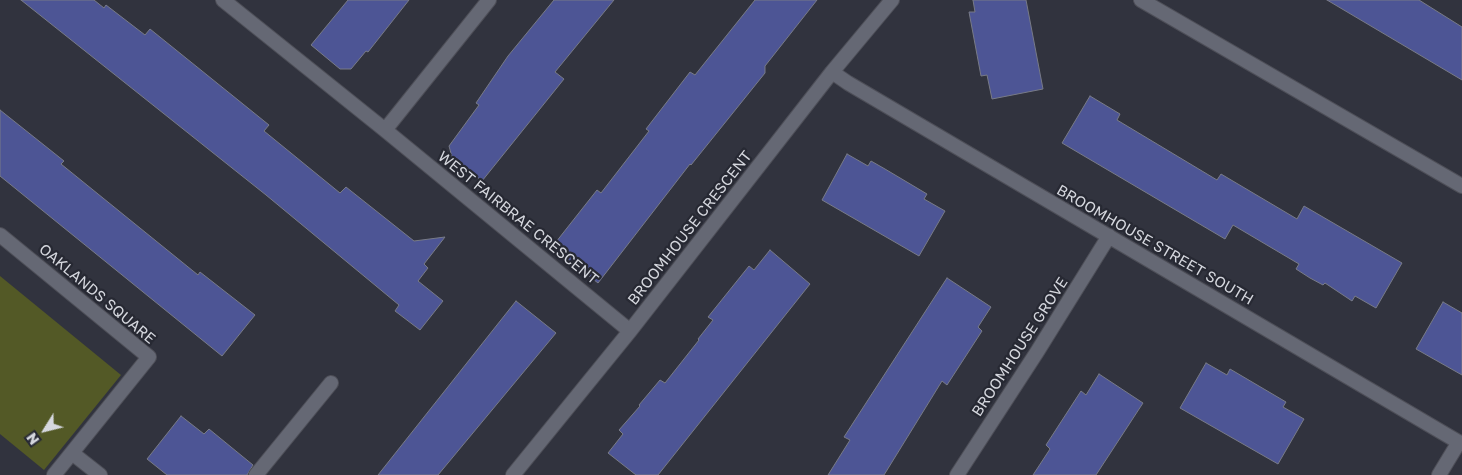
<!DOCTYPE html>
<html>
<head>
<meta charset="utf-8">
<style>
  body { margin:0 }
  #map { position:relative; width:1462px; height:475px; overflow:hidden; background:#31333e; font-family:"Golos Text",sans-serif }
  canvas { display:block }
  .north { position:absolute; left:20px; top:405px; width:50px; height:50px; -webkit-text-stroke:4px #272933; paint-order:stroke; rotate:234deg; font-size:14px; font-weight:700; line-height:20px; text-align:center; color:#d5d7de }
  .north::after { content:''; display:block; margin:auto; width:18px; height:22px; background:#d5d7de; clip-path:polygon(50% 0,100% 100%,50% 72%,0 100%) }
</style>
</head>
<body>
<div id="map">
<canvas width="1462" height="475"></canvas>
<div class="north">N</div>
</div>
<script>
const ctx = document.querySelector('canvas').getContext('2d');
ctx.lineJoin = 'round';
function fill(path, color) { ctx.fillStyle = color; ctx.fill(path, 'evenodd'); }
const poly = rows => new Path2D(rows.map(r => 'M' + r).join(''));
function strokePath(path, color, width, dash) { ctx.strokeStyle = color; ctx.lineWidth = width; ctx.lineCap = dash ? 'butt' : 'round'; ctx.setLineDash(dash || []); ctx.stroke(path); }
function write(font, color, halo, rows, align = 'center') {
  ctx.font = font + ' "Golos Text",sans-serif'; ctx.lineWidth = 4.5; ctx.setLineDash([]); ctx.textBaseline = 'middle'; ctx.strokeStyle = halo; ctx.fillStyle = color; for (const [text, x, y, turn = 0] of rows) {
    ctx.save(); ctx.translate(x, y); ctx.rotate((+turn || 0) * Math.PI / 180); ctx.textAlign = isNaN(turn) ? turn : align; if (halo) ctx.strokeText(text, 0, 0); ctx.fillText(text, 0, 0); ctx.restore();
  }
}
fill(poly([
  [0,276,121,375,44,470,0,434]
]), '#535926');
const building = poly([
  [21,0,94,0,104,8,106,5,145,35,150,29,269,125,264,131,340,193,346,187,414,241,445,237,424,264,428,268,418,281,443,301,420,330,395,311,399,305,266,195,21,0],
  [348,0,409,0,368,52,366,51,351,69,340,69,311,45,348,0],
  [554,0,614,0,555,72,564,79,482,181,452,157,449,146,479,105,476,103,508,56,554,0],
  [755,0,817,0,765,66,765,73,691,165,690,164,598,283,552,247,597,190,601,193,649,131,646,129,690,72,695,75,755,0],
  [973,0,1026,0,1043,89,992,99,987,75,981,76,969,12,975,12,973,0],
  [1327,0,1419,0,1462,27,1462,80,1327,0],
  [1090,96,1120,114,1117,120,1217,180,1221,174,1297,219,1304,206,1402,263,1376,308,1355,296,1352,301,1325,283,1323,285,1310,278,1296,269,1299,264,1233,225,1225,239,1062,143,1090,96],
  [0,110,64,161,61,164,198,275,200,272,255,315,222,356,0,176,0,110],
  [847,154,868,166,871,161,885,169,927,194,924,199,945,211,919,256,822,200,847,154],
  [770,250,810,284,658,475,636,475,608,453,623,434,619,430,640,406,639,405,660,380,665,383,699,340,698,339,713,320,708,317,749,266,754,270,770,250],
  [947,278,991,307,978,327,982,331,947,385,942,381,884,475,828,475,850,440,844,437,947,278],
  [516,301,556,333,438,475,378,475,516,301],
  [1443,302,1462,313,1462,375,1416,349,1443,302],
  [1206,363,1227,375,1230,369,1286,402,1283,407,1304,419,1278,464,1180,408,1206,363],
  [1099,374,1143,403,1096,475,1033,475,1050,449,1046,445,1081,391,1086,395,1099,374],
  [181,416,204,434,209,429,253,465,247,475,167,475,147,459,181,416]
]);
fill(building, '#4d5595');
strokePath(building, '#787b87', 1);
const service = poly([
  [1141,0,1462,186]
]);
const minor = poly([
  [223,0,385,130,630,331],
  [832,72,848,83,1462,444],
  [385,130,489,0],
  [0,235,149,357,54,475],
  [72,453,100,475],
  [256,475,331,383],
  [513,475,630,331,832,72,892,0],
  [957,475,1037,352,1109,236],
  [1439,475,1459,442]
]);
strokePath(service, '#4e4f58', 16);
strokePath(minor, '#4e4f58', 16);
strokePath(service, '#656874', 14);
strokePath(minor, '#656874', 14);
write('15px', '#d5d7de', '#272933', [
  ["WEST FAIRBRAE CRESCENT",518,218,39],
  ["BROOMHOUSE CRESCENT",690,228,-52],
  ["BROOMHOUSE STREET SOUTH",1155,245,30],
  ["OAKLANDS SQUARE",97,294,40],
  ["BROOMHOUSE GROVE",1020,347,-57]
]);
</script>
</body>
</html>
